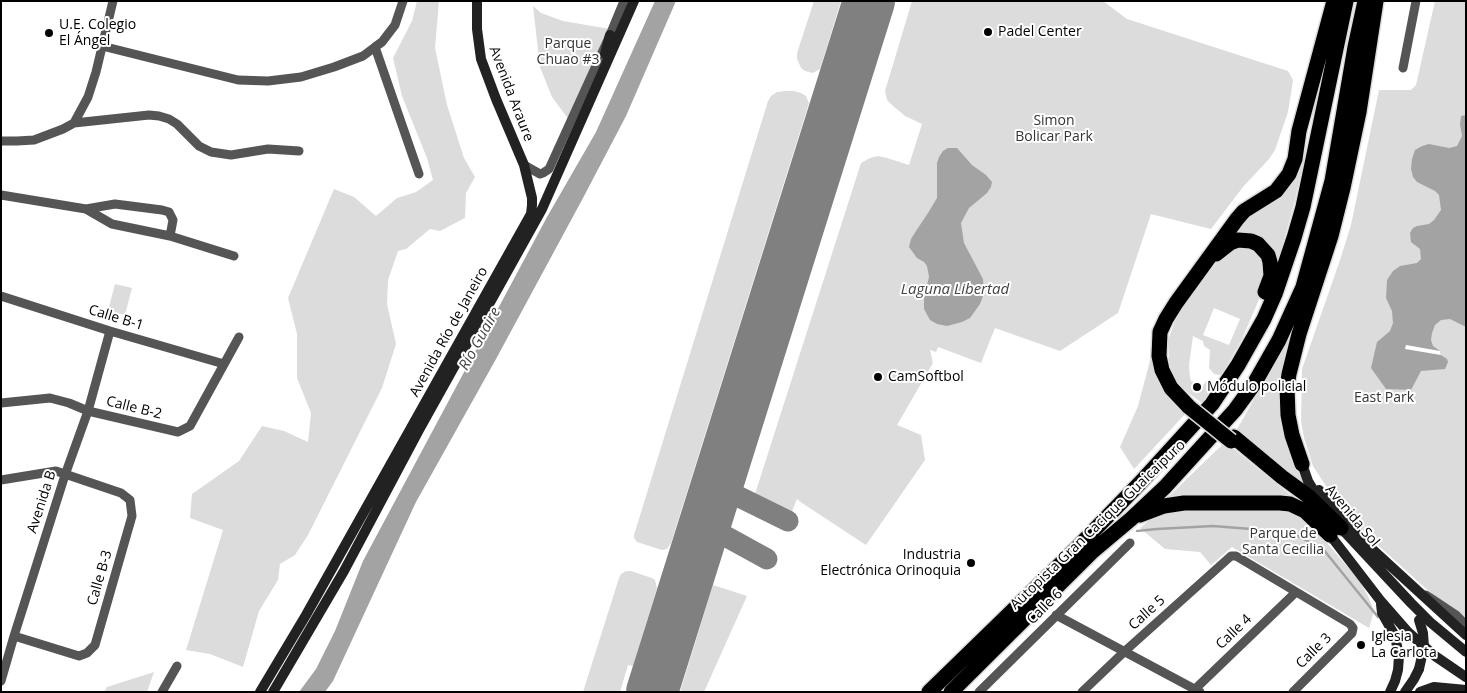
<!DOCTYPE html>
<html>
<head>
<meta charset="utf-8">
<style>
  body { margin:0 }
  #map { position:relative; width:1467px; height:693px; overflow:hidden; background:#fff; font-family:"Open Sans",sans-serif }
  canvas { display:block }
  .frame { position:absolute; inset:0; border:2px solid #000; pointer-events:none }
</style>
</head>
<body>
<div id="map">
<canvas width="1467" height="693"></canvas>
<div class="frame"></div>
</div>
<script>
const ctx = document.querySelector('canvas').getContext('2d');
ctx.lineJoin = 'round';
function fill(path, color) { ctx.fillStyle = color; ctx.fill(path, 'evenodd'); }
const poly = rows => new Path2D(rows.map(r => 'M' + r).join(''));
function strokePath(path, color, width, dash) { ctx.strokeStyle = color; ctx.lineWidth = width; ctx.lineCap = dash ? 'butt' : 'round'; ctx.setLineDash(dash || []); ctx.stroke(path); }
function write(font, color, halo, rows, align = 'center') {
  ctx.font = font + ' "Open Sans",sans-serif'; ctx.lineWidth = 4; ctx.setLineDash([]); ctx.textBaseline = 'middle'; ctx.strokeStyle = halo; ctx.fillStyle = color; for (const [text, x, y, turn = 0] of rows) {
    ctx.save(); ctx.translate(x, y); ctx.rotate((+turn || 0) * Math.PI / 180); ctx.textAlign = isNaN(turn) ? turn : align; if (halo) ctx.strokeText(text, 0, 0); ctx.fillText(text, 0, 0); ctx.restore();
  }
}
fill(poly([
  [417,1,439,1,435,48,447,105,464,158,475,177,466,193,465,218,440,231,430,229,406,249,398,251,388,280,387,304,396,344,382,388,308,535,295,555,280,564,278,580,259,611,243,667,210,654,186,650,223,530,190,518,192,494,239,461,262,426,284,431,308,442,311,413,297,378,297,334,288,298,334,189,354,197,376,216,397,198,416,192,433,180,427,158,402,96,393,58,412,21],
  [814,1,841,1,820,69,813,73,805,71,801,68,797,59,797,53],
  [912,1,1103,1,1127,19,1288,71,1293,80,1292,87,1288,112,1275,150,1269,159,1243,187,1211,229,1151,214,1118,313,1060,351,995,328,981,363,938,347,936,352,930,350,933,363,897,425,921,435,925,460,866,545,802,503,797,499,790,516,755,494,861,163,870,158,878,156,887,158,909,165,922,124,905,116,893,106,887,100,885,91],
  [1435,1,1466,1,1466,621,1423,586,1359,528,1360,525,1339,504,1324,483,1313,466,1304,438,1301,421,1302,369,1339,263,1351,225,1379,90,1411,90,1416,85],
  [533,6,541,13,563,21,610,29,569,120,552,97,540,67],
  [785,91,794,91,801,93,806,96,809,103,671,543,667,549,662,550,637,542,634,538,634,535,768,101,771,96,777,92],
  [1302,155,1305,155,1295,200,1277,265,1273,253,1227,241],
  [1244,245,1259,251,1266,260,1266,283,1242,339,1222,374,1219,375,1214,374,1209,368,1210,350,1204,346,1203,341,1193,336,1189,365,1190,377,1191,381,1194,382,1192,387,1198,392,1208,379,1213,382,1212,388,1202,403,1183,389,1176,381,1169,362,1168,340,1177,316,1213,267,1225,253],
  [1214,308,1240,319,1229,345,1203,335],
  [115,284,132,288,125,315,108,311],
  [1294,329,1289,437,1299,473,1313,495,1236,431],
  [1151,357,1163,388,1187,412,1134,469,1120,447,1138,406],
  [1225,442,1300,503,1163,502],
  [1280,508,1293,512,1306,519,1360,581,1368,596,1374,611,1369,628,1232,547,1211,565,1200,552,1165,549,1140,528,1155,516,1172,509],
  [626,571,631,571,652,578,655,580,657,588,633,666,628,665,620,692,583,692,619,578,621,574],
  [713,585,747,596,704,692,680,692],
  [154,672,147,692,104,692,107,687]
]), '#dcdcdc');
fill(poly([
  [655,1,676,1,626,116,583,198,496,359,416,502,333,681,325,692,299,692,316,669,335,631,363,561,547,217,596,132],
  [1466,115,1466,327,1450,319,1441,320,1435,325,1432,333,1431,340,1433,346,1440,351,1441,355,1447,359,1448,362,1445,369,1421,371,1411,390,1386,389,1371,368,1377,342,1390,331,1393,323,1392,311,1386,298,1387,280,1393,271,1400,266,1417,263,1421,259,1420,249,1411,242,1410,233,1413,228,1417,226,1429,224,1434,220,1441,210,1439,195,1435,191,1417,182,1413,177,1411,169,1412,159,1415,150,1422,146,1429,144,1449,148,1457,146,1462,136,1460,124,1461,116],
  [948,148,957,148,972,165,986,175,992,182,991,187,987,193,969,208,961,223,964,243,983,279,984,291,982,299,980,304,970,318,962,322,947,326,937,324,930,320,924,309,924,297,929,277,927,266,924,262,917,258,909,247,911,239,916,231,928,213,937,198,937,163,939,157,943,151]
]), '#a3a3a3');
fill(poly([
  [1406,345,1440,351,1441,355,1405,349]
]), '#fff');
strokePath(poly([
  [1137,531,1157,529,1213,526,1290,532,1323,549,1378,617]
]), '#a3a3a3', 2.5);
strokePath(poly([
  [717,486,788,521],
  [705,525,767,559]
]), '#808080', 21);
strokePath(poly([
  [652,692,869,1]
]), '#808080', 52);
const highway = poly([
  [1216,254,1230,243,1238,240,1251,241,1258,244,1268,255,1270,262,1271,276,1265,292],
  [1189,407,1171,388,1162,370,1159,356,1160,332,1166,319,1176,303,1237,219,1244,211,1276,191,1289,174,1295,159,1299,131,1334,1],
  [1234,437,1282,477,1308,496,1341,528],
  [1302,464,1292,435,1288,415,1287,388,1289,374,1299,334,1331,236,1343,188,1359,112,1376,1],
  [1140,515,1164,506,1184,503,1280,503,1290,504,1305,511,1330,535],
  [929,692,1075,550,1140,483,1212,404,1238,365,1264,319,1275,294,1294,238,1303,207,1346,1],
  [951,692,1093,551,1131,519,1165,487,1235,410,1254,384,1279,340,1303,287,1332,181,1355,47,1365,1]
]);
strokePath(highway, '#dbdbdb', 18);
strokePath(poly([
  [102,46,238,80,268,81,301,77,334,67,363,56,375,47,382,42,395,25,403,1],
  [375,47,419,174],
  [1403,68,1416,1],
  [74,123,88,97,96,72,113,1],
  [1,141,17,141,34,140,63,129,74,123,149,115,159,116,169,119,177,124,199,146,211,152,231,155,268,149,299,151],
  [524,165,540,174,543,173,549,169,610,35,624,1],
  [1,195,86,209,115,204,162,210,169,212,173,220,170,236,112,224,86,209],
  [170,236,234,256],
  [1,296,110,331,224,364],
  [1,403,50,398,69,403,88,411,178,432,190,426,239,337],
  [1,480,56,471,121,493,130,500,132,516,95,645,87,653,79,656,14,636],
  [1426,595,1456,615,1466,625],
  [1056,615,1200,692],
  [1,681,14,636,65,475,88,411,110,331],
  [162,692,177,666],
  [979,692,1130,543],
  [1082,692,1125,651,1231,556,1236,556,1350,624,1353,628,1352,633,1293,692],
  [1192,692,1296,592]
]), '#555', 9);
strokePath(poly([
  [605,54,610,35],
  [1302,464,1308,481,1320,501],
  [1319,490,1346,523,1372,549,1466,635],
  [1339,523,1341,528,1411,603,1430,622,1466,652],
  [1330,535,1380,600,1408,632,1435,656,1466,677],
  [1381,604,1382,613,1395,636,1399,656,1398,670,1395,681,1390,692],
  [260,692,306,615,531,214,532,205,532,198,524,165,496,99,481,59,477,29,477,1],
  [273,692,344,571,419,430,542,209,634,1],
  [1405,692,1414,679,1419,669],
  [1420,692,1434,687,1466,690]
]), '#222', 10);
strokePath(highway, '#000', 15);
const highwayBridge = poly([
  [1189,407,1231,441]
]);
strokePath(highwayBridge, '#dbdbdb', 18, []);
strokePath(poly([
  [1419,669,1424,647,1423,633,1419,620]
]), '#222', 10);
strokePath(highwayBridge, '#000', 15);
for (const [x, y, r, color] of [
  [988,32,5,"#000"],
  [49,33,5,"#000"],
  [878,377,5,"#000"],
  [1197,387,5,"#000"],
  [971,563,5,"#000"],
  [1361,645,5,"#000"]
]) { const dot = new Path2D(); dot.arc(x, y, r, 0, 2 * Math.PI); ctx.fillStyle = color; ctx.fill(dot); strokePath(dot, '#fff', 2); }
write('14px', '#000', '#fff', [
  ["U.E. Colegio",59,25],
  ["El Ángel",59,41],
  ["Padel Center",998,32],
  ["CamSoftbol",888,377],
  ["Módulo policial",1207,387],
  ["Industria",961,555,"right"],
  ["Electrónica Orinoquia",961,571,"right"],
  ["Iglesia",1371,637],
  ["La Carlota",1371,653]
], 'left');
write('14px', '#333', '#fff', [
  ["Parque",568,44],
  ["Chuao #3",568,60],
  ["Simon",1054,121],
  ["Bolicar Park",1054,137],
  ["East Park",1384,398],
  ["Parque de",1283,534],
  ["Santa Cecilia",1283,550]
]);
write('14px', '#000', '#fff', [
  ["Avenida Araure",511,94,69],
  ["Calle B-1",116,318,17],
  ["Avenida Río de Janeiro",449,332,-61],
  ["Calle B-2",134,408,14],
  ["Avenida B",42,502,-72],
  ["Avenida Sol",1352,516,50],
  ["Autopista Gran Cacique Guaicaipuro",1098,525,-44],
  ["Calle B-3",100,578,-74],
  ["Calle 6",1045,607,-45],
  ["Calle 5",1147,613,-42],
  ["Calle 4",1234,632,-44],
  ["Calle 3",1314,651,-45]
]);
write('italic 15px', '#444', '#fff', [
  ["Laguna Libertad",955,290],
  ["Río Guaire",480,339,-61]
]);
</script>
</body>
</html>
